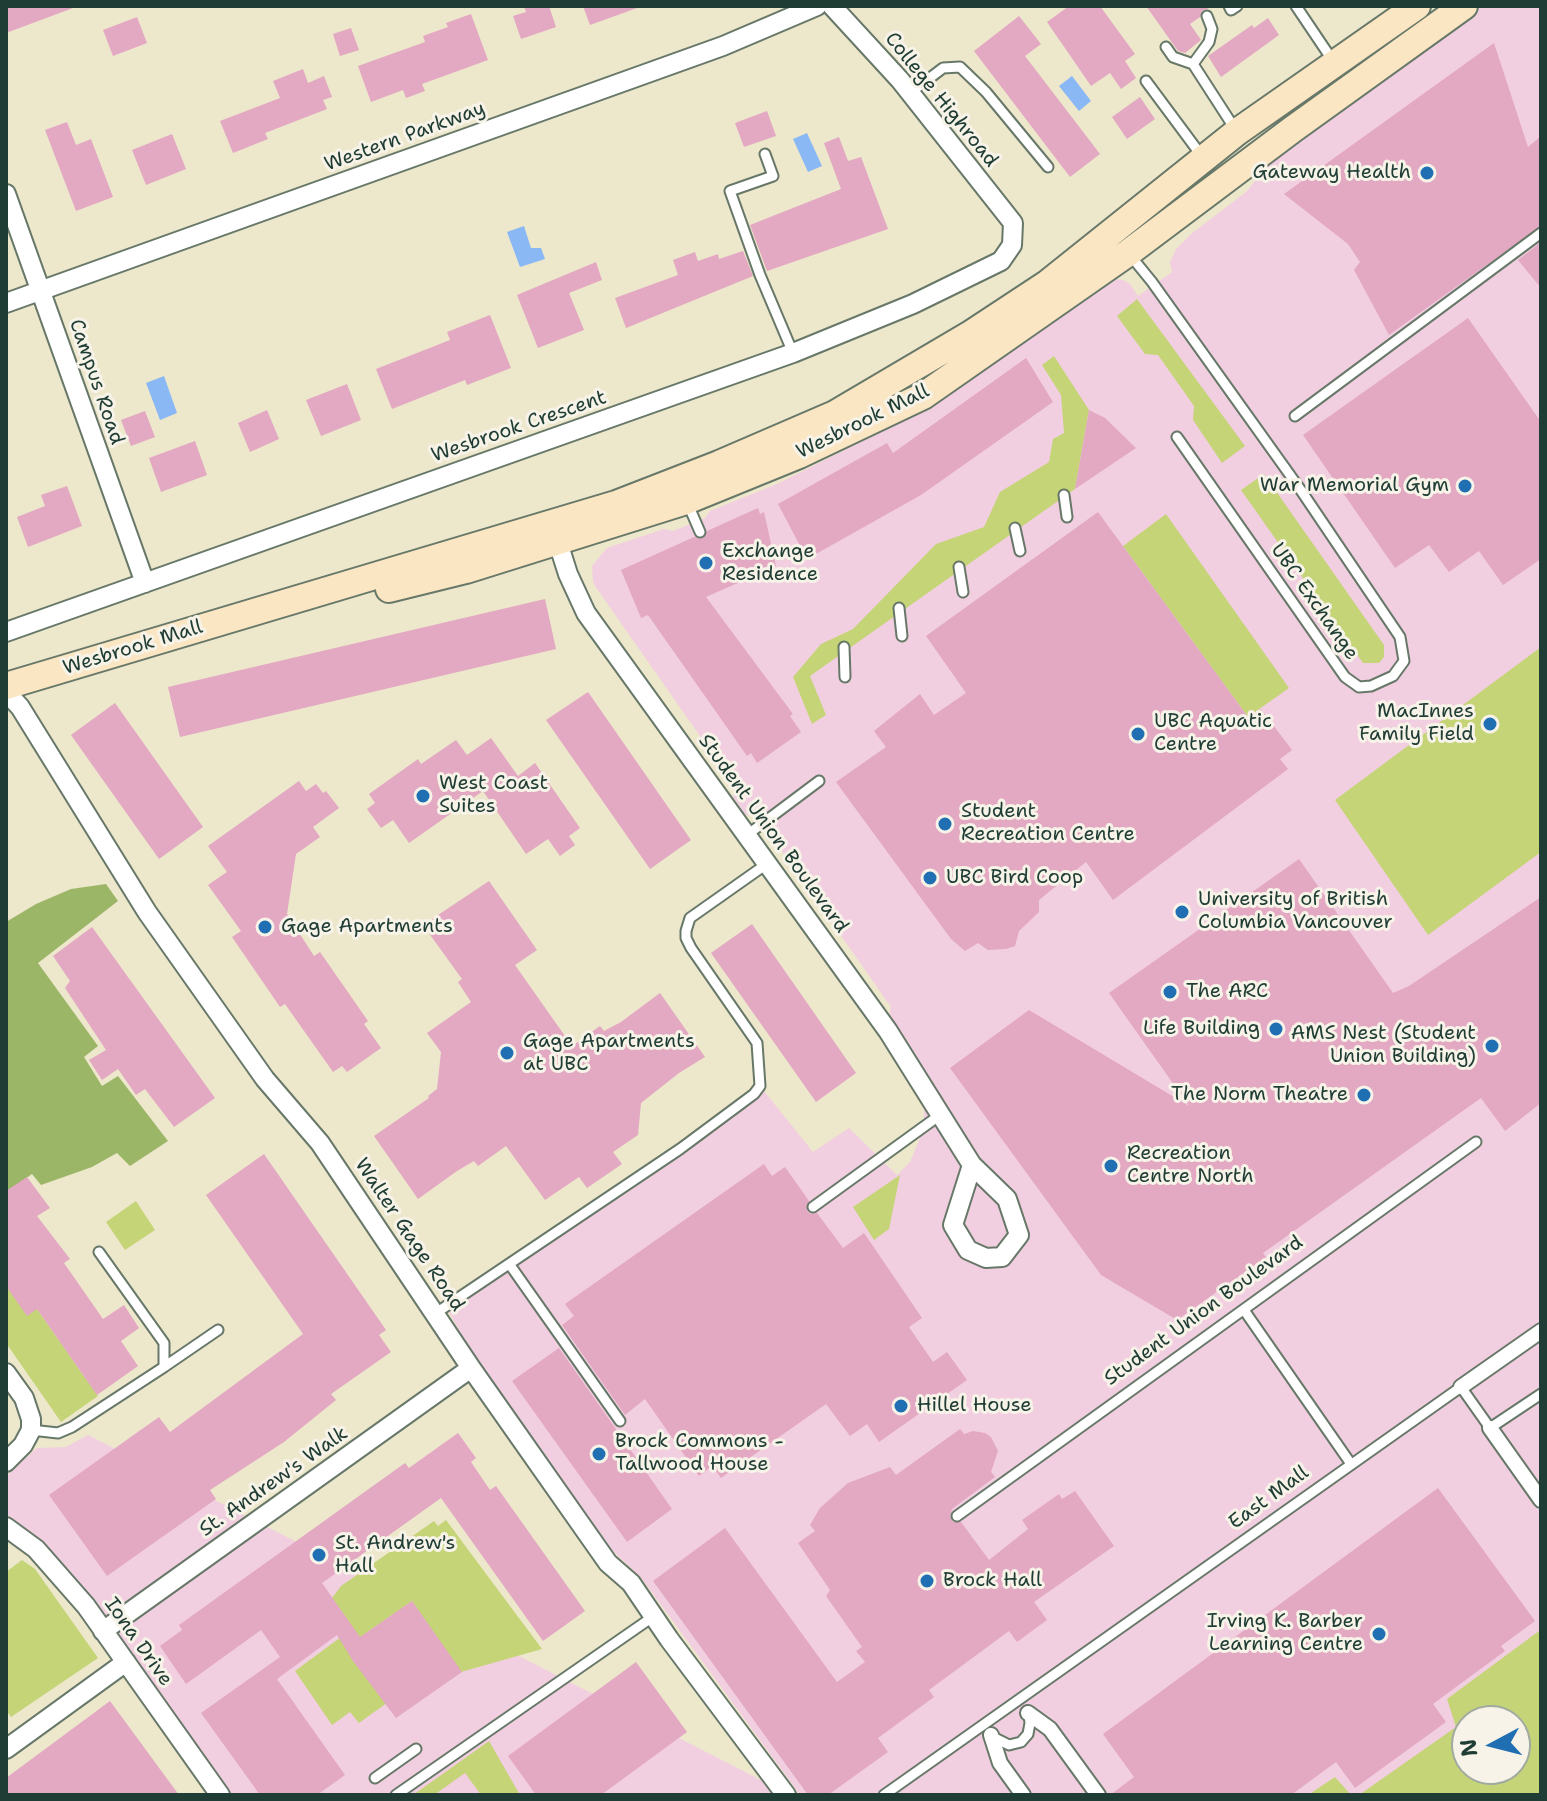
<!DOCTYPE html>
<html>
<head>
<meta charset="utf-8">
<style>
  body { margin:0 }
  #map { position:relative; width:1547px; height:1801px; overflow:hidden; background:#ede7cc; font-family:"Shantell Sans",sans-serif }
  canvas { display:block }
  .frame { position:absolute; inset:0; border:8px solid #1f3d34; pointer-events:none }
  .north { position:absolute; left:1451px; top:1705px; width:80px; height:80px; box-sizing:border-box; background:#f7f3e8; border:2px solid #a1aaa0; border-radius:50%; rotate:263deg; font-size:22px; font-weight:700; line-height:32px; text-align:center; color:#1f3d34 }
  .north::after { content:''; display:block; margin:auto; width:28px; height:36px; background:#1f6fb2; clip-path:polygon(50% 0,100% 100%,50% 72%,0 100%) }
</style>
</head>
<body>
<div id="map">
<canvas width="1547" height="1801"></canvas>
<div class="frame"></div>
<div class="north">N</div>
</div>
<script>
const ctx = document.querySelector('canvas').getContext('2d');
ctx.lineJoin = 'round';
function fill(path, color) { ctx.fillStyle = color; ctx.fill(path, 'evenodd'); }
const poly = rows => new Path2D(rows.map(r => 'M' + r).join(''));
function strokePath(path, color, width, dash) { ctx.strokeStyle = color; ctx.lineWidth = width; ctx.lineCap = dash ? 'butt' : 'round'; ctx.setLineDash(dash || []); ctx.stroke(path); }
function write(font, color, halo, rows, align = 'center') {
  ctx.font = font + ' "Shantell Sans",sans-serif'; ctx.lineWidth = 6; ctx.setLineDash([]); ctx.textBaseline = 'middle'; ctx.strokeStyle = halo; ctx.fillStyle = color; for (const [text, x, y, turn = 0] of rows) {
    ctx.save(); ctx.translate(x, y); ctx.rotate((+turn || 0) * Math.PI / 180); ctx.textAlign = isNaN(turn) ? turn : align; if (halo) ctx.strokeText(text, 0, 0); ctx.fillText(text, 0, 0); ctx.restore();
  }
}
fill(poly([
  [1475,6,1541,6,1541,1795,800,1795,642,1579,610,1548,496,1386,461,1334,443,1301,754,1094,760,1086,813,1152,849,1128,897,1175,910,1162,924,1128,924,1106,917,1076,888,1018,891,1007,757,816,745,815,733,797,735,786,597,589,593,582,592,566,607,548,664,529,673,531,705,518,710,511,777,484,925,410,1109,281,1116,279,1123,280,1130,284,1138,296,1172,272,1170,262,1176,249,1191,234,1246,192,1270,162,1343,109],
  [1467,1721,1515,1721,1515,1769,1467,1769],
  [88,1435,790,1795,230,1795,98,1607,64,1567,6,1513,6,1476,37,1448,66,1447]
]), '#f2cfe0');
fill(poly([
  [1137,299,1245,446,1222,463,1193,420,1194,406,1158,355,1145,354,1117,316],
  [1054,356,1089,410,1075,489,810,676,826,715,812,724,793,677,821,644,853,629,936,544,984,527,1000,492,1049,462,1053,439,1064,433,1061,395,1042,365],
  [1264,474,1384,645,1384,657,1379,663,1363,663,1241,490],
  [1166,514,1289,688,1248,717,1123,546],
  [1541,647,1541,852,1428,935,1335,800],
  [900,1175,889,1229,874,1240,853,1207],
  [136,1201,155,1230,125,1250,106,1222],
  [8,1289,37,1309,98,1396,61,1422,6,1343,6,1291],
  [446,1520,542,1649,461,1672,412,1601,346,1647,353,1661,395,1697,359,1723,350,1712,332,1725,295,1671,353,1628,332,1598,341,1586,434,1521,438,1526],
  [22,1560,35,1569,98,1658,11,1717,6,1710,6,1572],
  [1539,1631,1541,1632,1541,1795,1359,1795,1456,1727,1447,1699],
  [1467,1721,1515,1721,1515,1769,1467,1769],
  [489,1741,520,1795,481,1795,465,1773,434,1795,413,1795],
  [1335,1777,1351,1795,1308,1795]
]), '#c5d477');
fill(poly([
  [106,884,118,901,38,963,98,1046,84,1057,102,1086,118,1076,168,1141,130,1166,117,1153,92,1167,41,1185,32,1174,6,1193,6,922,36,904,71,889]
]), '#9cb668');
fill(poly([
  [1072,76,1091,101,1079,111,1059,86],
  [807,133,822,166,808,172,793,139],
  [524,226,531,248,541,248,545,259,520,267,507,232],
  [164,376,177,413,160,420,146,383]
]), '#89b8f4');
fill(poly([
  [6,6,73,6,73,8,6,33],
  [524,6,549,6,556,27,521,39,513,16,526,12],
  [583,6,637,6,637,8,590,25],
  [1069,6,1100,6,1135,54,1125,61,1136,78,1121,89,1110,73,1091,86,1047,22],
  [1146,6,1214,6,1202,11,1200,17,1190,24,1201,40,1185,53,1178,51],
  [471,14,488,60,422,84,425,91,406,98,403,90,371,102,358,66,425,42,423,36,448,27,446,23],
  [1019,16,1041,44,1025,56,1100,154,1070,177,974,51],
  [137,17,147,43,113,56,103,30],
  [1268,18,1279,35,1221,77,1208,56,1252,25,1254,28],
  [351,28,359,50,340,56,333,34],
  [1494,43,1528,147,1541,136,1541,226,1389,335,1354,270,1360,262,1348,244,1284,194],
  [303,69,308,83,324,76,332,97,323,100,327,109,265,133,268,139,233,153,220,121,280,98,273,81],
  [1140,97,1155,119,1127,139,1112,117],
  [767,111,776,136,744,147,735,123],
  [67,122,76,145,91,139,113,197,76,211,45,130],
  [172,134,186,169,146,185,132,150],
  [839,137,848,161,861,157,888,229,767,271,750,225,841,189,824,143],
  [1541,242,1541,288,1518,260],
  [743,251,753,276,626,328,615,298,678,275,673,260,695,252,698,261,718,254,719,259],
  [596,262,602,280,569,293,584,330,538,348,517,295],
  [490,315,511,368,467,385,465,380,392,409,376,369,450,340,447,332],
  [1468,318,1541,422,1541,559,1503,585,1479,551,1449,572,1429,545,1395,568,1303,435],
  [1026,358,1053,402,921,495,807,559,778,504,887,443,893,453],
  [347,384,361,420,321,436,306,400],
  [267,410,279,439,250,452,238,423],
  [1089,410,1105,418,1136,448,1075,489],
  [145,411,155,437,131,446,121,420],
  [195,441,207,475,161,492,149,458],
  [67,486,82,526,28,547,17,517,45,506,41,495],
  [758,508,760,514,764,512,776,566,706,597,793,714,790,716,801,732,757,763,751,753,747,756,648,615,641,618,621,570,694,537,704,538,707,531],
  [1098,512,1248,717,1261,709,1292,750,1280,759,1288,769,1113,900,1086,862,1039,900,1039,912,1019,931,1015,946,1006,949,988,950,978,943,965,951,951,939,836,782,886,747,874,731,920,694,934,715,966,693,926,636],
  [545,599,556,649,180,737,168,687],
  [588,692,691,840,650,869,546,720],
  [115,703,203,827,159,859,71,735],
  [491,738,518,776,535,763,580,828,569,836,575,845,560,856,548,839,526,854,483,791,409,843,393,820,381,828,367,809,375,803,369,794,418,759,421,764,456,740,467,755],
  [299,781,306,791,316,784,323,793,326,791,339,808,313,827,320,837,296,854,287,914,314,956,320,952,368,1021,364,1024,381,1048,347,1072,342,1066,333,1072,285,1004,280,1007,232,937,241,931,208,885,227,872,208,846],
  [1299,859,1393,993,1409,986,1541,897,1541,1103,1505,1131,1481,1098,1263,1253,1266,1257,1177,1320,1101,1275,950,1068,1029,1010,1189,1106,1109,993],
  [489,881,537,950,515,965,572,1046,600,1026,604,1031,621,1022,660,993,705,1057,679,1073,641,1103,638,1135,613,1152,622,1164,587,1188,579,1177,545,1200,506,1146,478,1166,474,1161,457,1171,418,1199,374,1136,429,1098,428,1096,437,1089,441,1052,427,1033,471,1002,458,982,462,979,423,925],
  [752,924,856,1073,816,1102,711,953],
  [92,927,215,1098,174,1127,145,1089,136,1095,118,1069,102,1080,89,1060,106,1050,65,988,70,981,53,956],
  [264,1154,386,1330,379,1335,391,1352,331,1394,336,1400,284,1442,210,1490,216,1499,107,1576,49,1495,159,1417,170,1432,303,1334,206,1195],
  [764,1164,772,1176,785,1167,809,1201,807,1211,811,1214,817,1213,843,1248,864,1233,922,1318,909,1327,933,1362,947,1352,967,1380,879,1442,867,1424,850,1436,826,1404,721,1478,712,1466,699,1476,645,1399,625,1415,562,1325,574,1316,565,1304],
  [27,1177,50,1208,37,1216,70,1259,64,1263,103,1319,124,1305,139,1328,121,1341,138,1366,97,1395,37,1309,27,1316,6,1286,6,1191],
  [559,1348,672,1509,627,1542,512,1381],
  [960,1429,964,1434,973,1431,985,1433,991,1437,998,1451,991,1472,995,1477,952,1509,950,1516,953,1522,961,1522,989,1560,1028,1529,1022,1520,1059,1494,1062,1499,1075,1491,1114,1546,1034,1602,1047,1620,1017,1642,1009,1631,929,1690,934,1697,878,1738,888,1752,828,1795,808,1795,653,1581,725,1528,837,1682,865,1662,856,1651,862,1647,826,1596,830,1590,798,1543,815,1531,810,1525,820,1508,848,1483,890,1467,896,1475],
  [458,1433,476,1458,471,1462,490,1490,496,1486,585,1611,543,1641,441,1498,322,1583,360,1637,412,1601,462,1672,396,1718,353,1661,337,1635,277,1679,345,1775,317,1795,260,1795,201,1713,280,1657,261,1630,186,1684,160,1646,182,1630,179,1625,405,1463,409,1468],
  [1438,1488,1535,1621,1501,1646,1505,1651,1433,1704,1446,1722,1355,1788,1336,1762,1291,1795,1110,1795,1134,1777,1103,1734],
  [636,1662,687,1732,601,1795,536,1795,508,1756],
  [110,1701,179,1795,6,1795,6,1778]
]), '#e3a8c2');
const service = poly([
  [1229,6,1231,10,1237,6],
  [1296,6,1333,61],
  [1166,47,1173,57,1193,64,1235,129],
  [1193,64,1209,42,1212,29,1207,16],
  [1146,81,1201,155],
  [910,93,943,68,960,67,986,92,1048,167],
  [765,154,773,176,730,191,760,275,793,353],
  [1130,255,1152,282,1300,489,1400,637,1404,661,1393,676,1371,686,1359,687,1345,677,1177,437],
  [1295,416,1541,233],
  [1064,495,1067,517],
  [687,502,700,532],
  [1015,528,1020,551],
  [959,567,963,592],
  [899,608,902,636],
  [844,647,845,677],
  [747,835,819,781],
  [813,1207,940,1115],
  [510,1265,620,1421],
  [1244,1310,1351,1464],
  [436,1313,680,1149,754,1094,760,1086,757,1043,691,948,686,938,686,931,690,918,768,863],
  [164,1367,218,1330],
  [31,1430,58,1433,72,1427,164,1367,164,1343,99,1252],
  [957,1516,1476,1142],
  [993,1737,1009,1745,1021,1742,1028,1734,1030,1723,1029,1714],
  [375,1778,416,1749],
  [396,1795,654,1616],
  [884,1795,1461,1387,1490,1428,1541,1394]
]);
const pedestrian = poly([
  [1461,1387,1541,1331],
  [1490,1428,1541,1500],
  [1028,1713,1050,1729,1098,1795],
  [991,1735,1000,1763,1023,1795]
]);
const minor = poly([
  [6,194,145,583],
  [6,303,723,46,817,6],
  [554,530,568,574,586,613,888,1031,972,1165,1007,1199,1019,1235,1002,1257,986,1258,968,1250,953,1225,972,1165],
  [6,632,793,353,913,304,1001,261,1012,245,1013,223,900,80,832,6],
  [6,692,20,707,147,912,265,1079,320,1143,471,1368,608,1563,631,1583,669,1639,786,1795],
  [6,1373,24,1398,31,1419,31,1430,23,1445,6,1462],
  [6,1527,36,1549,86,1606,220,1795],
  [103,1631,471,1368],
  [6,1749,126,1662]
]);
const secondary = poly([
  [389,589,466,570,686,501,799,455,923,396,1128,253,1293,129,1464,6],
  [6,686,616,504,719,464,835,414,969,335,1048,283,1237,132,1417,6]
]);
strokePath(service, '#677869', 13);
strokePath(pedestrian, '#677869', 18);
strokePath(minor, '#677869', 22);
strokePath(secondary, '#677869', 30);
strokePath(service, '#fff', 9);
strokePath(pedestrian, '#fff', 14);
strokePath(minor, '#fff', 18);
strokePath(secondary, '#fbe6c3', 26);
for (const [x, y, r, color] of [
  [1427,173,8,"#1f6fb2"],
  [1465,486,8,"#1f6fb2"],
  [706,563,8,"#1f6fb2"],
  [1490,724,8,"#1f6fb2"],
  [1138,734,8,"#1f6fb2"],
  [423,796,8,"#1f6fb2"],
  [945,824,8,"#1f6fb2"],
  [930,878,8,"#1f6fb2"],
  [1182,912,8,"#1f6fb2"],
  [265,927,8,"#1f6fb2"],
  [1170,992,8,"#1f6fb2"],
  [1276,1029,8,"#1f6fb2"],
  [1492,1046,8,"#1f6fb2"],
  [507,1053,8,"#1f6fb2"],
  [1364,1095,8,"#1f6fb2"],
  [1111,1166,8,"#1f6fb2"],
  [901,1406,8,"#1f6fb2"],
  [599,1454,8,"#1f6fb2"],
  [319,1555,8,"#1f6fb2"],
  [927,1581,8,"#1f6fb2"],
  [1379,1634,8,"#1f6fb2"]
]) { const dot = new Path2D(); dot.arc(x, y, r, 0, 2 * Math.PI); ctx.fillStyle = color; ctx.fill(dot); strokePath(dot, '#f7f3e8', 3); }
write('20px', '#1f3d34', '#f7f3e8', [
  ["College Highroad",941,100,51],
  ["Western Parkway",405,137,-20],
  ["Campus Road",96,382,71],
  ["Wesbrook Mall",863,422,-26],
  ["Wesbrook Crescent",519,427,-19],
  ["UBC Exchange",1314,602,55],
  ["Wesbrook Mall",133,648,-17],
  ["Student Union Boulevard",773,834,54],
  ["Walter Gage Road",409,1235,56],
  ["Student Union Boulevard",1204,1311,-36],
  ["St. Andrew's Walk",274,1482,-35],
  ["East Mall",1269,1498,-36],
  ["Iona Drive",138,1642,55]
]);
write('20px', '#1f3d34', '#f7f3e8', [
  ["Gateway Health",1411,173,"right"],
  ["War Memorial Gym",1449,486,"right"],
  ["Exchange",722,552],
  ["Residence",722,575],
  ["MacInnes",1474,712,"right"],
  ["Family Field",1474,735,"right"],
  ["UBC Aquatic",1154,722],
  ["Centre",1154,745],
  ["West Coast",439,784],
  ["Suites",439,807],
  ["Student",961,812],
  ["Recreation Centre",961,835],
  ["UBC Bird Coop",946,878],
  ["University of British",1198,900],
  ["Columbia Vancouver",1198,923],
  ["Gage Apartments",281,927],
  ["The ARC",1186,992],
  ["Life Building",1260,1029,"right"],
  ["AMS Nest (Student",1476,1034,"right"],
  ["Union Building)",1476,1057,"right"],
  ["Gage Apartments",523,1042],
  ["at UBC",523,1065],
  ["The Norm Theatre",1348,1095,"right"],
  ["Recreation",1127,1154],
  ["Centre North",1127,1177],
  ["Hillel House",917,1406],
  ["Brock Commons -",615,1442],
  ["Tallwood House",615,1465],
  ["St. Andrew's",335,1544],
  ["Hall",335,1567],
  ["Brock Hall",943,1581],
  ["Irving K. Barber",1363,1622,"right"],
  ["Learning Centre",1363,1645,"right"]
], 'left');
</script>
</body>
</html>
